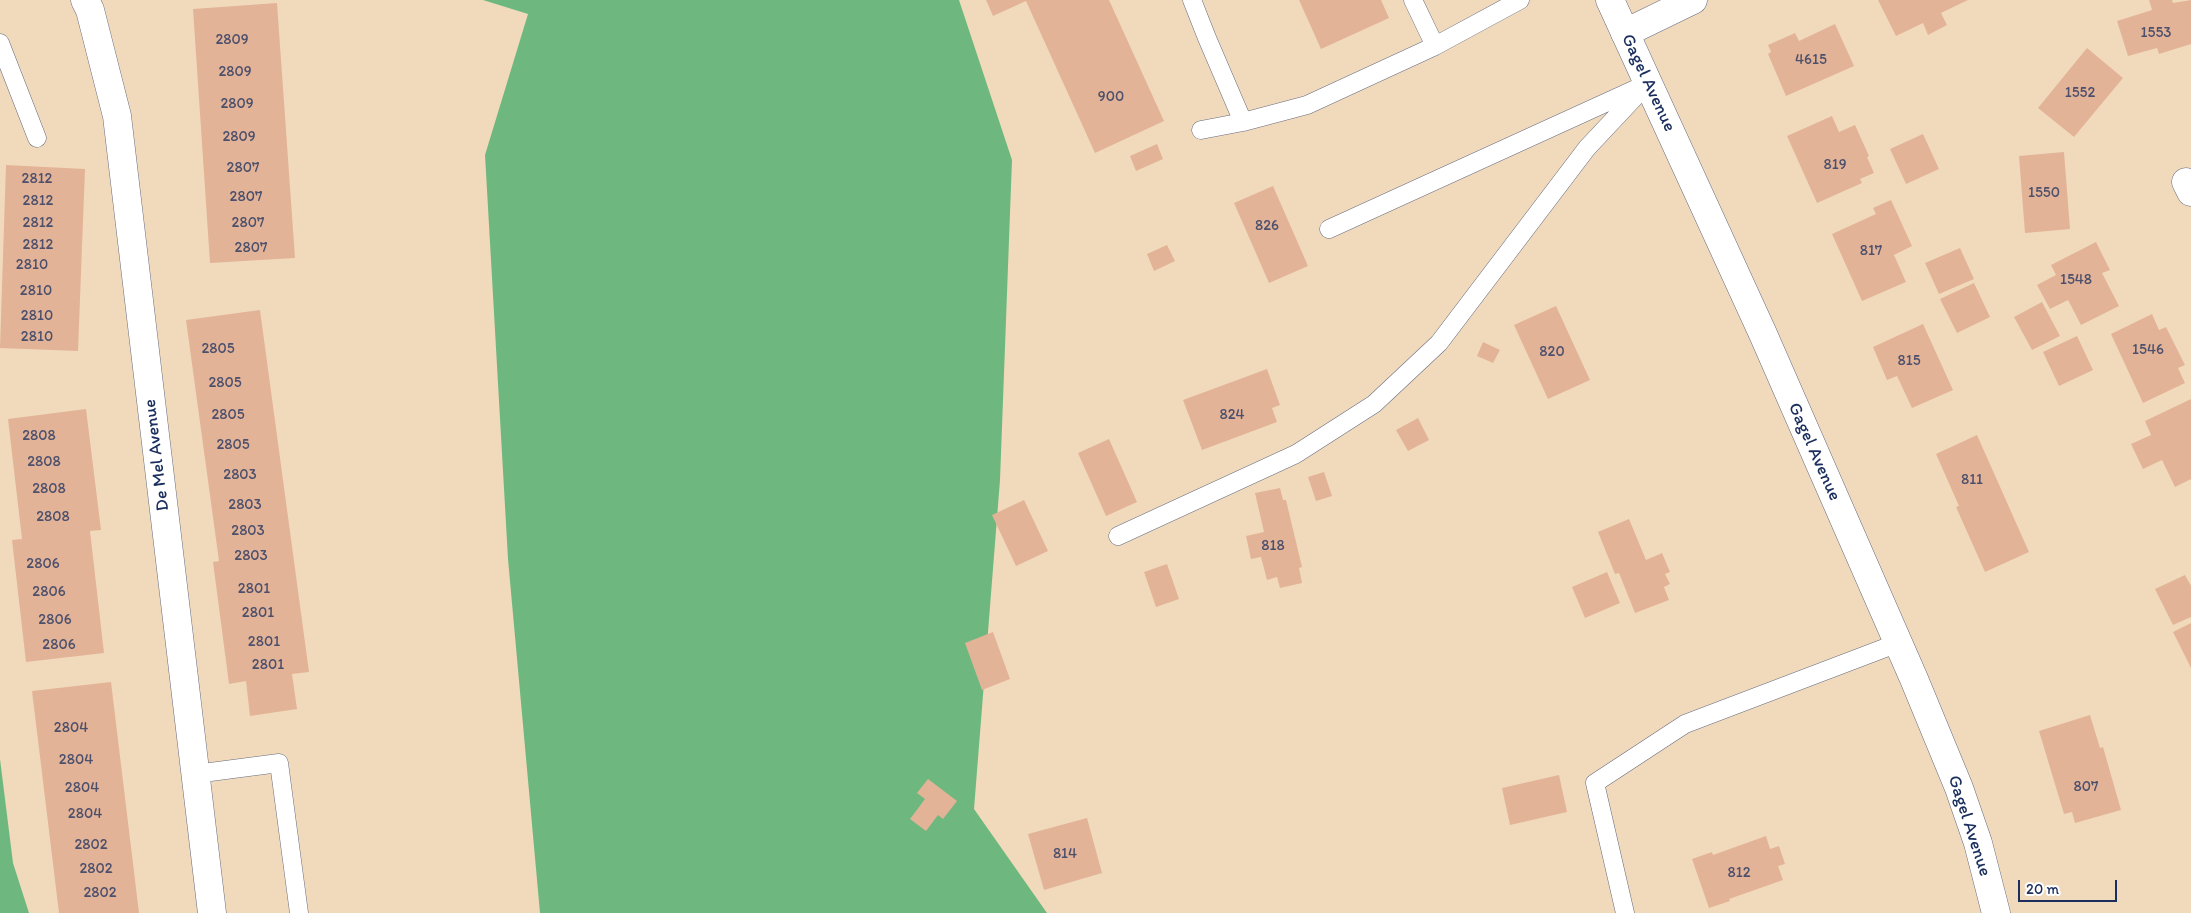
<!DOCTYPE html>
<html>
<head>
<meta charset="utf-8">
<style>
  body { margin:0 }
  #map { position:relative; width:2191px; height:913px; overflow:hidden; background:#f1dabb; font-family:Itim,sans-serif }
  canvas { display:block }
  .scale { position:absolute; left:2018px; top:880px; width:99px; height:22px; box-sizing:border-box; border:2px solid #1b2f5e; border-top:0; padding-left:6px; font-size:15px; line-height:18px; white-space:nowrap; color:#1b2f5e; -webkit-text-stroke:4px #fff; paint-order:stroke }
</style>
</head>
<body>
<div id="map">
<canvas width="2191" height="913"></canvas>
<div class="scale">20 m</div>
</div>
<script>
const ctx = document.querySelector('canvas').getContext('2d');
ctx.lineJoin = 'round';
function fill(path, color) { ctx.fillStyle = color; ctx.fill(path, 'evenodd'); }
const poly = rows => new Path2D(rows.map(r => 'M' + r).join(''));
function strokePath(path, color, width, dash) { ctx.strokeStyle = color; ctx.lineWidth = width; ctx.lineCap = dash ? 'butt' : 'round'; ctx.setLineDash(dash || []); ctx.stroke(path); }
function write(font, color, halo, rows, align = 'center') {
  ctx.font = font + ' Itim,sans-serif'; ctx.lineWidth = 4; ctx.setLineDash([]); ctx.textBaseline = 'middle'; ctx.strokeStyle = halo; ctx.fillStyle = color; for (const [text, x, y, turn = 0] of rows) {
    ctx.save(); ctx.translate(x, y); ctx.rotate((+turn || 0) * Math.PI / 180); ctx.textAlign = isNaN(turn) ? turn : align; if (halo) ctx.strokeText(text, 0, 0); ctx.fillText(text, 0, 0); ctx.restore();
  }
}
fill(poly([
  [483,0,959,0,1012,160,1000,480,974,809,1047,913,540,913,508,559,485,155,528,14],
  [0,759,13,863,29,913,0,913]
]), '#6eb87f');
fill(poly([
  [986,0,1109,0,1164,121,1095,153,1026,1,993,16],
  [1299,0,1381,0,1389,18,1321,49],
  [1878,0,1968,0,1941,13,1947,25,1928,35,1923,23,1896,36],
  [2149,0,2172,0,2173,3,2191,0,2191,44,2159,54,2157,48,2128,56,2117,21,2152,10],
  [277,3,295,258,210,263,193,9],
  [1835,24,1854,66,1786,96,1768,54,1771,52,1768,45,1795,33,1799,41],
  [2087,48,2123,78,2074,137,2038,108],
  [1832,116,1839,132,1855,125,1869,156,1867,157,1874,173,1860,179,1862,183,1817,203,1787,136],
  [1923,134,1939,169,1906,184,1890,149],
  [1157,144,1163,159,1136,171,1130,156],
  [2064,152,2070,229,2025,233,2019,156],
  [6,165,85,169,78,351,0,348],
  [1273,186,1308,266,1269,283,1234,203],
  [1891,200,1912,246,1894,255,1906,282,1862,301,1832,234,1876,214,1873,208],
  [2096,242,2110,270,2102,273,2119,306,2081,325,2068,300,2050,309,2037,285,2056,275,2051,265],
  [1167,245,1175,261,1154,271,1147,254],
  [1960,248,1974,279,1939,294,1925,263],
  [1974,283,1990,317,1957,333,1940,299],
  [2042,302,2060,336,2032,350,2014,317],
  [1556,306,1590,380,1548,399,1514,325],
  [260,310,309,672,292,674,297,709,250,716,246,681,229,684,213,562,219,561,186,320],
  [2152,314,2159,330,2166,327,2185,365,2178,368,2185,383,2143,403,2111,334],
  [1923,324,1953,390,1912,408,1897,376,1887,380,1873,347],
  [2077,336,2093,370,2059,386,2043,352],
  [1483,342,1500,350,1493,363,1477,356],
  [1267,369,1280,405,1272,408,1277,422,1202,450,1183,400],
  [2191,399,2191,479,2175,487,2162,460,2143,469,2131,444,2151,435,2145,421],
  [86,409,101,530,90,531,104,653,26,662,12,540,22,539,8,419],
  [1418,418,1429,440,1408,451,1396,430],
  [1977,435,2029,552,1985,572,1956,507,1959,506,1936,454],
  [1109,439,1137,502,1106,516,1078,453],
  [1324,472,1332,496,1316,501,1308,477],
  [1280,488,1283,500,1286,500,1302,567,1299,568,1302,583,1280,588,1277,577,1267,580,1261,557,1251,559,1246,536,1264,532,1255,493],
  [1024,500,1048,551,1016,566,992,515],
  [1629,519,1646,560,1662,553,1670,572,1665,574,1670,584,1664,587,1669,600,1635,613,1619,573,1615,574,1598,532],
  [1167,564,1179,599,1156,607,1144,572],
  [1607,572,1620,603,1585,618,1572,587],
  [2185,575,2191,586,2191,617,2173,625,2155,589],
  [2191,623,2191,668,2173,632],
  [993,632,1010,679,982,690,965,643],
  [111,682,139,913,59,913,32,691],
  [2090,715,2100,748,2103,747,2121,810,2075,823,2072,812,2064,814,2039,731],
  [1559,775,1567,812,1510,825,1502,788],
  [928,779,957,801,943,819,938,815,926,831,910,819,925,799,917,793],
  [1087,818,1102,873,1044,890,1028,834],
  [1766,836,1770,849,1779,846,1785,864,1778,866,1783,880,1729,899,1730,901,1709,908,1692,859,1712,852,1713,855]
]), '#e3b397');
const service = poly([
  [1192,0,1207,38,1243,122],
  [1413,0,1435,46,1520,0],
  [0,43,37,138],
  [1201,130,1243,122,1307,105,1435,46],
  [1329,229,1638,88],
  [1118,536,1296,454,1374,404,1439,343,1587,148,1648,83],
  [195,774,279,763,299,913],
  [1625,913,1595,783,1685,724,1898,643]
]);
const minor = poly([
  [85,0,90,10,117,116,212,913],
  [1625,33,1693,0],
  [2186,182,2191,192]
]);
const tertiary = poly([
  [1610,0,1763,334,1914,679,1959,788,1978,843,1996,913]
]);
strokePath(service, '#666b7f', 19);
strokePath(minor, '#666b7f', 29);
strokePath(tertiary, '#666b7f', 29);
strokePath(service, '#fff', 18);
strokePath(minor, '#fff', 28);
strokePath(tertiary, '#fff', 28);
write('15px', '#4d506c', null, [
  ["1553",2156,33],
  ["2809",232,40],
  ["4615",1811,60],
  ["2809",235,72],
  ["1552",2080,93],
  ["900",1111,97],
  ["2809",237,104],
  ["2809",239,137],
  ["819",1835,165],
  ["2807",243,168],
  ["2812",37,179],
  ["1550",2044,193],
  ["2807",246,197],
  ["2812",38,201],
  ["2812",38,223],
  ["2807",248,223],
  ["826",1267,226],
  ["2812",38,245],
  ["2807",251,248],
  ["817",1871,251],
  ["2810",32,265],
  ["1548",2076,280],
  ["2810",36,291],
  ["2810",37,316],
  ["2810",37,337],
  ["2805",218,349],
  ["1546",2148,350],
  ["820",1552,352],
  ["815",1909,361],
  ["2805",225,383],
  ["2805",228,415],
  ["824",1232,415],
  ["2808",39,436],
  ["2805",233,445],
  ["2808",44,462],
  ["2803",240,475],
  ["811",1972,480],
  ["2808",49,489],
  ["2803",245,505],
  ["2808",53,517],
  ["2803",248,531],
  ["818",1273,546],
  ["2803",251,556],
  ["2806",43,564],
  ["2801",254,589],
  ["2806",49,592],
  ["2801",258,613],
  ["2806",55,620],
  ["2801",264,642],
  ["2806",59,645],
  ["2801",268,665],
  ["2804",71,728],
  ["2804",76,760],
  ["807",2086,787],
  ["2804",82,788],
  ["2804",85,814],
  ["2802",91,845],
  ["814",1065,854],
  ["2802",96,869],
  ["812",1739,873],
  ["2802",100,893]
]);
write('18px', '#1b2f5e', '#fff', [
  ["Gagel Avenue",1648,83,65],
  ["Gagel Avenue",1814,452,66],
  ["De Mel Avenue",157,455,-97],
  ["Gagel Avenue",1969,826,72]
]);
</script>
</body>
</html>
